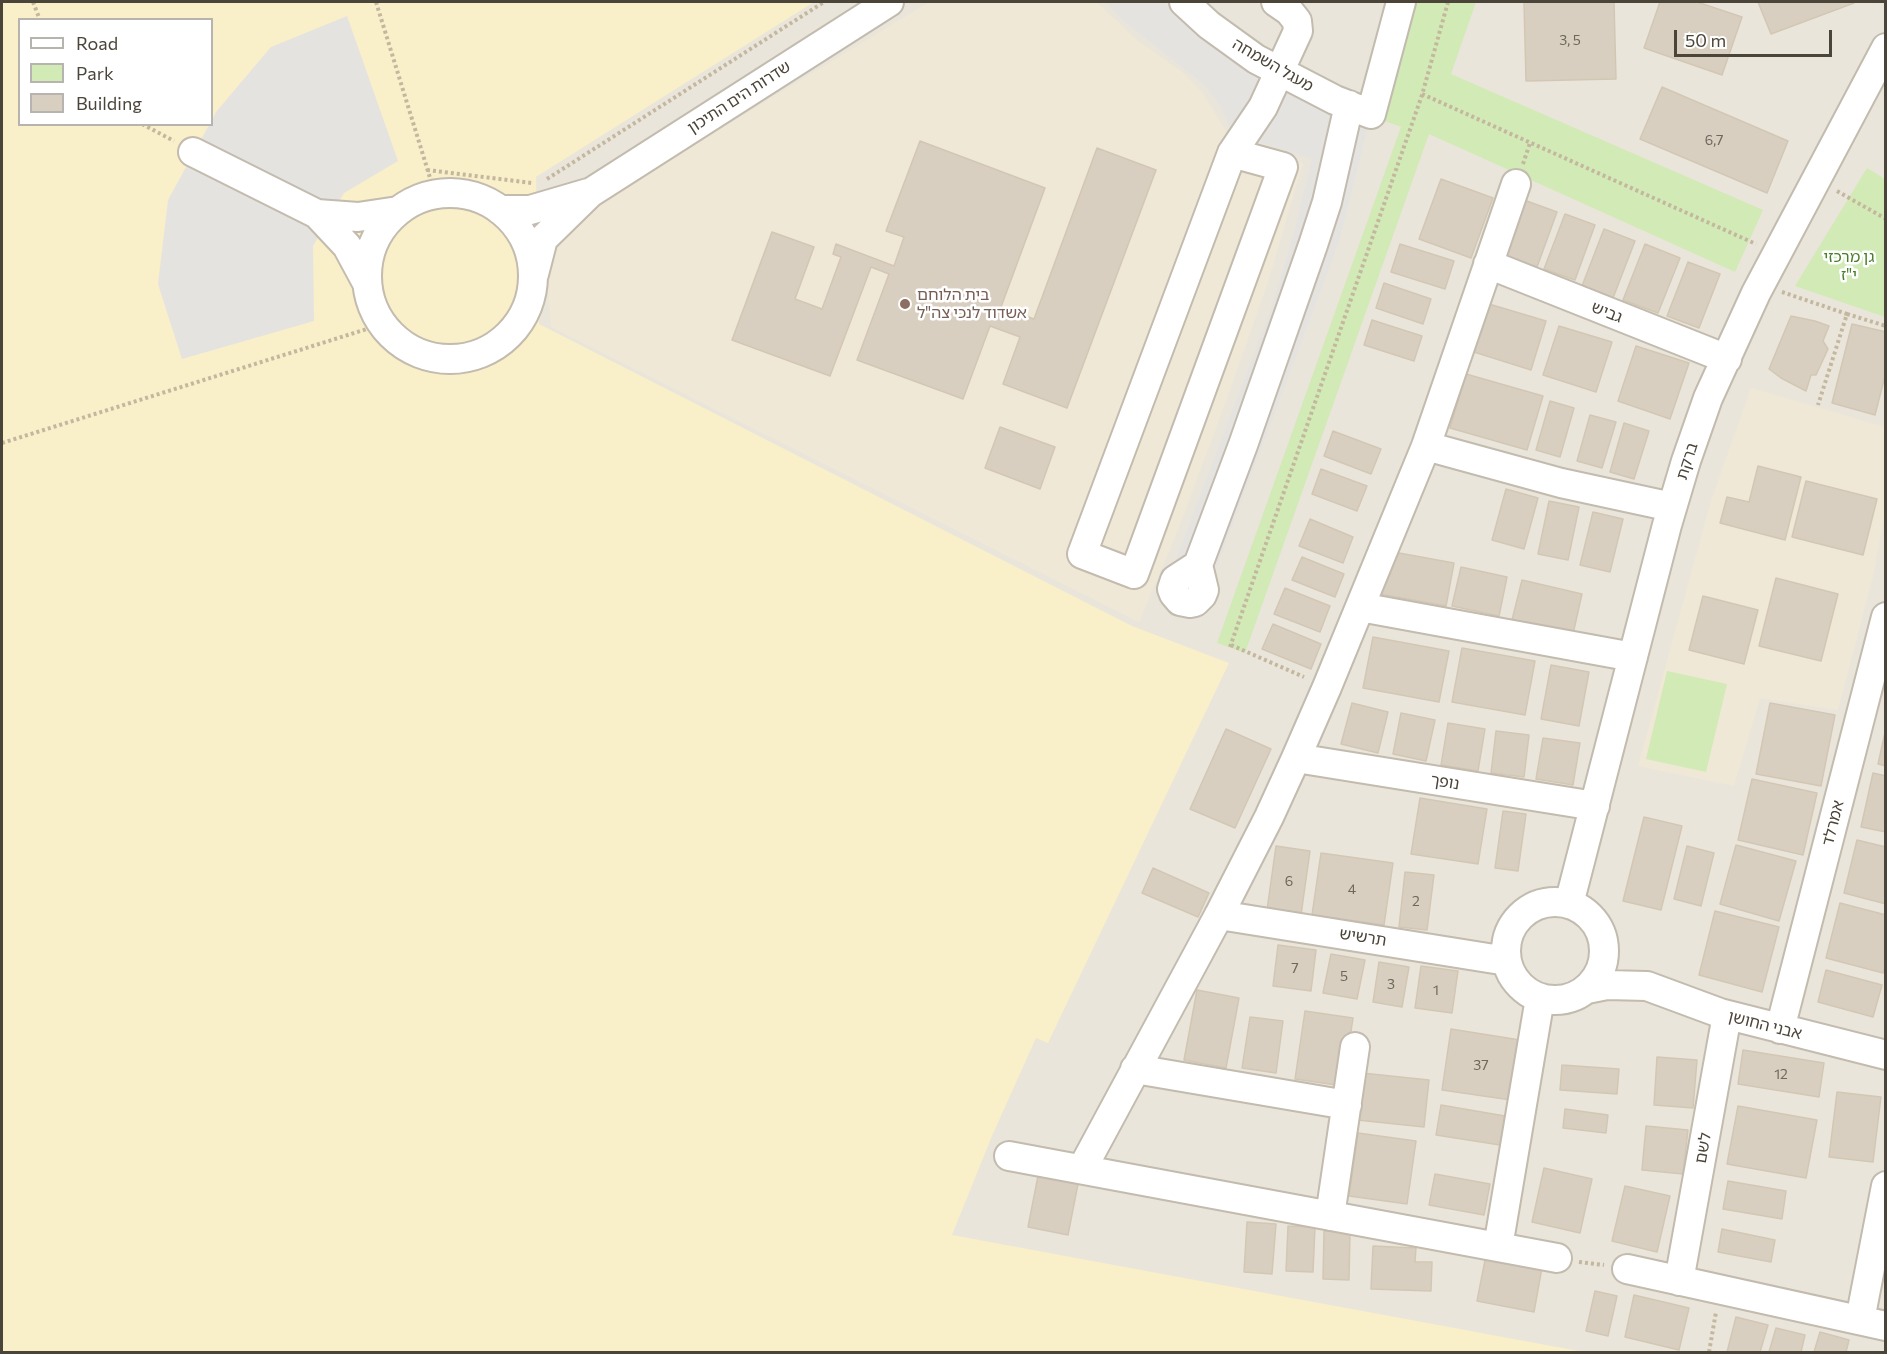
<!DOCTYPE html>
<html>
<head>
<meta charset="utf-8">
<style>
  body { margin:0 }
  #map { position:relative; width:1887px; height:1354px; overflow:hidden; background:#f6f3ec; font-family:Commissioner,sans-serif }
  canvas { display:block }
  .frame { position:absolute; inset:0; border:3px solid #4b4439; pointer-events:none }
  .legend { position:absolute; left:18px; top:18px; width:195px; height:108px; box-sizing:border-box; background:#fff; border:2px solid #b7b4b0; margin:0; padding:8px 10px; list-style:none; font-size:18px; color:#4b4439 }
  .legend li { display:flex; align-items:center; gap:12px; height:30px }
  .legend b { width:30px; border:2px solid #b7b4b0 }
  .scale { position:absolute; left:1674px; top:30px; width:158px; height:27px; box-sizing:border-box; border:3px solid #4b4439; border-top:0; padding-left:8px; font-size:18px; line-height:21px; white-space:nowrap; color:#4b4439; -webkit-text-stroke:4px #fff; paint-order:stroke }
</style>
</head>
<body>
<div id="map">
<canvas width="1887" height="1354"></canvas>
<div class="frame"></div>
<ul class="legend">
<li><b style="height:8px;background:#fff"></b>Road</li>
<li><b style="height:16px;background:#d2eab5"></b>Park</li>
<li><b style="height:16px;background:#d8cfc1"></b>Building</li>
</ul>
<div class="scale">50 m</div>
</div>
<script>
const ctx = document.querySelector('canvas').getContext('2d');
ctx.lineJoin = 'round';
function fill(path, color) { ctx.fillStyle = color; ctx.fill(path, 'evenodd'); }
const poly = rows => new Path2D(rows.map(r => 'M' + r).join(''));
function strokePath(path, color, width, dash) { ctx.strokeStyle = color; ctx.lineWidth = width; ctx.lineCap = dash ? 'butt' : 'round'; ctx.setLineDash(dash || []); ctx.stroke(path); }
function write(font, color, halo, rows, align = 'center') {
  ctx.font = font + ' Commissioner,"Noto Sans Hebrew",sans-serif'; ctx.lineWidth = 5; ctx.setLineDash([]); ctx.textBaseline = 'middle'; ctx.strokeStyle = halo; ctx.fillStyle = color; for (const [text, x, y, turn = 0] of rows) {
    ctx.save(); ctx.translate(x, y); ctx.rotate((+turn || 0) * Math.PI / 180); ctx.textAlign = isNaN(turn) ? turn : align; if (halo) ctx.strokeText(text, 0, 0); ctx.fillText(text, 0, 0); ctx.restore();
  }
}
fill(poly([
  [446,2,1885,2,1885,1352,1575,1352,942,1239,201,147]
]), '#eae5da');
fill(poly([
  [929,2,1097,2,1137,40,1185,74,1202,92,1230,138,1303,163,1268,282,1225,404,1178,530,1139,622,551,327,547,277,556,245,574,218],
  [1751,388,1885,427,1885,512,1874,572,1838,710,1760,698,1734,786,1638,766,1711,501]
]), '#efe8d6');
fill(poly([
  [1414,2,1476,2,1451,74,1763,210,1735,272,1429,134,1245,653,1217,643,1401,127,1382,120],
  [1867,168,1885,179,1885,317,1795,286],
  [1667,671,1727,684,1706,772,1646,759]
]), '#d2eab5');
fill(poly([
  [2,2,814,2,536,177,539,324,1132,626,1229,663,1048,1043,1036,1038,992,1136,952,1235,1584,1352,2,1352],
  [20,20,212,20,212,124,20,124]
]), '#f9efc9');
fill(poly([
  [1105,2,1162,2,1183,21,1240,65,1368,127,1340,239,1213,577,1175,562,1270,312,1293,236,1312,159,1233,134,1220,105,1206,86,1130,26],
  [347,16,398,161,344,193,313,246,314,321,182,359,158,284,168,200,209,125,212,124,212,120,216,112,271,47]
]), '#e5e3e0');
const building = poly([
  [1524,2,1614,2,1616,79,1526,81,1524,2],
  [1660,2,1697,2,1742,17,1722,75,1644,48,1660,2],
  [1758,2,1854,2,1854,3,1771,34,1758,2],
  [1662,87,1788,141,1767,193,1640,139,1662,87],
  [920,141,1045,188,1001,307,1034,319,1097,148,1156,170,1067,408,1003,384,1020,337,990,326,963,399,857,360,889,274,871,267,830,376,732,340,772,232,814,247,795,299,822,309,841,257,833,254,836,244,894,266,904,237,886,231,920,141],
  [1441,179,1493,198,1471,258,1419,239,1441,179],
  [1524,200,1557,212,1537,267,1504,256,1524,200],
  [1565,214,1595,225,1575,280,1544,269,1565,214],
  [1604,229,1635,241,1613,298,1582,286,1604,229],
  [1400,244,1454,261,1445,289,1391,272,1400,244],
  [1645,244,1680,258,1658,313,1623,300,1645,244],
  [1688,262,1720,274,1699,328,1667,316,1688,262],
  [1384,283,1431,299,1423,324,1376,308,1384,283],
  [1489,304,1546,321,1531,370,1474,352,1489,304],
  [1791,316,1815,321,1829,326,1823,341,1828,349,1816,375,1811,375,1806,391,1781,378,1769,369,1791,316],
  [1372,320,1422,336,1414,361,1364,345,1372,320],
  [1852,324,1886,332,1886,372,1875,415,1832,403,1852,324],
  [1559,326,1612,342,1596,392,1543,375,1559,326],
  [1636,346,1689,363,1670,419,1618,401,1636,346],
  [1466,374,1543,396,1527,450,1450,428,1466,374],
  [1550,401,1574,408,1560,457,1536,450,1550,401],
  [1590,415,1616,422,1602,468,1577,461,1590,415],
  [1624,423,1649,431,1634,479,1610,472,1624,423],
  [1000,427,1055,447,1040,489,985,468,1000,427],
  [1333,431,1381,449,1371,474,1324,456,1333,431],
  [1758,466,1801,477,1785,540,1720,523,1727,497,1749,502,1758,466],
  [1321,469,1367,486,1357,511,1312,494,1321,469],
  [1806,481,1877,499,1863,555,1792,537,1806,481],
  [1506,489,1538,498,1524,549,1492,540,1506,489],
  [1549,501,1579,507,1568,560,1538,554,1549,501],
  [1593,512,1623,519,1610,572,1580,565,1593,512],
  [1310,519,1353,537,1343,563,1299,546,1310,519],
  [1388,551,1454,563,1446,606,1380,594,1388,551],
  [1302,557,1344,574,1335,597,1292,580,1302,557],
  [1461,567,1507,577,1499,616,1452,606,1461,567],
  [1776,578,1838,594,1821,661,1759,646,1776,578],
  [1522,580,1582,594,1573,634,1512,620,1522,580],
  [1285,588,1330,606,1320,632,1274,614,1285,588],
  [1703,596,1758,610,1744,664,1689,650,1703,596],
  [1273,624,1321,644,1311,669,1262,649,1273,624],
  [1373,637,1449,651,1439,702,1363,688,1373,637],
  [1462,648,1535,661,1525,715,1452,702,1462,648],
  [1551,665,1589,672,1579,726,1541,719,1551,665],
  [1352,703,1388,712,1378,753,1341,744,1352,703],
  [1770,703,1835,715,1821,786,1756,774,1770,703],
  [1401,713,1435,720,1426,761,1393,754,1401,713],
  [1448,723,1485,729,1478,771,1441,765,1448,723],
  [1886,728,1886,766,1878,764,1886,728],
  [1226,729,1271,749,1235,828,1190,809,1226,729],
  [1496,731,1529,735,1524,777,1491,773,1496,731],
  [1543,738,1580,743,1573,785,1536,779,1543,738],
  [1873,773,1886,776,1886,832,1861,827,1873,773],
  [1752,779,1817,793,1803,855,1738,840,1752,779],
  [1420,798,1487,809,1478,864,1411,854,1420,798],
  [1503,811,1526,814,1518,871,1495,868,1503,811],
  [1644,817,1682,826,1661,910,1623,901,1644,817],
  [1857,840,1886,847,1886,904,1844,893,1857,840],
  [1736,845,1796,861,1779,921,1720,904,1736,845],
  [1276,846,1310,851,1301,915,1267,910,1276,846],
  [1687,846,1714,853,1701,906,1674,899,1687,846],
  [1321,853,1393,863,1384,925,1312,915,1321,853],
  [1153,868,1209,893,1198,917,1142,893,1153,868],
  [1405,872,1434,875,1427,930,1399,927,1405,872],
  [1840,903,1886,915,1886,964,1883,973,1826,958,1840,903],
  [1715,911,1779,927,1762,992,1699,975,1715,911],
  [1278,945,1316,950,1311,991,1273,986,1278,945],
  [1331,954,1365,960,1357,999,1323,993,1331,954],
  [1379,962,1409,967,1402,1007,1373,1002,1379,962],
  [1421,966,1458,971,1452,1013,1415,1008,1421,966],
  [1826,970,1882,985,1873,1017,1818,1002,1826,970],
  [1197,990,1239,998,1226,1068,1184,1060,1197,990],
  [1305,1011,1353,1018,1343,1086,1295,1079,1305,1011],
  [1250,1017,1283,1021,1276,1073,1242,1068,1250,1017],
  [1451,1029,1520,1040,1511,1100,1442,1090,1451,1029],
  [1743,1050,1824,1063,1819,1097,1738,1084,1743,1050],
  [1657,1057,1697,1060,1693,1108,1654,1105,1657,1057],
  [1562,1065,1619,1069,1617,1094,1560,1090,1562,1065],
  [1362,1073,1429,1080,1424,1127,1357,1120,1362,1073],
  [1837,1092,1881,1097,1873,1162,1829,1157,1837,1092],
  [1441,1105,1505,1116,1500,1145,1436,1135,1441,1105],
  [1738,1106,1817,1120,1806,1178,1727,1164,1738,1106],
  [1565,1109,1608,1115,1606,1133,1563,1128,1565,1109],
  [1646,1126,1688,1130,1683,1174,1642,1170,1646,1126],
  [1358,1133,1416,1141,1407,1204,1349,1196,1358,1133],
  [1544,1168,1592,1179,1580,1233,1532,1222,1544,1168],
  [1435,1174,1490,1184,1484,1215,1429,1205,1435,1174],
  [1038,1176,1078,1184,1068,1235,1028,1227,1038,1176],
  [1728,1181,1786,1191,1782,1219,1723,1209,1728,1181],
  [1625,1186,1670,1196,1657,1252,1612,1241,1625,1186],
  [1247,1222,1276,1224,1272,1274,1244,1272,1247,1222],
  [1288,1226,1315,1227,1313,1272,1286,1271,1288,1226],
  [1722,1229,1775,1240,1771,1262,1718,1252,1722,1229],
  [1324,1231,1350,1232,1349,1280,1323,1279,1324,1231],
  [1373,1246,1416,1248,1415,1262,1432,1262,1431,1291,1371,1289,1373,1246],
  [1487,1250,1543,1262,1534,1312,1477,1301,1487,1250],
  [1595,1291,1617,1296,1608,1336,1586,1331,1595,1291],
  [1634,1295,1689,1308,1679,1350,1625,1337,1634,1295],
  [1736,1317,1768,1325,1760,1352,1727,1352,1736,1317],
  [1776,1328,1805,1335,1801,1352,1769,1352,1776,1328],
  [1820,1332,1849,1340,1846,1352,1814,1352,1820,1332]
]);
fill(building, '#d8cfc1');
strokePath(building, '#d3c7b4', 1.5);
const minor = poly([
  [1184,2,1209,25,1256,59,1335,100,1371,114,1401,2],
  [193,152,317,214,347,246,367,283],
  [1232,153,1283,167,1134,574,1082,554,1232,153,1263,107,1298,31,1297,21,1289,11,1276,2],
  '367 276a83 83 0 1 1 166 0a83 83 0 1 1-166 0Z',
  [500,210,530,210,588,193],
  [317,214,358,217,398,211],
  [1488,264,1727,359],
  [534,274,543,239,590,193,889,2],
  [1426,446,1561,483,1672,507],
  [1198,565,1175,580,1172,589,1174,594,1180,601,1190,603,1195,602,1202,595,1204,590,1198,565,1243,445,1313,245,1327,202,1349,105],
  [1360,607,1633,657],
  [1296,758,1595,806],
  '1506 951a49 49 0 1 1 98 0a49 49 0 1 1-98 0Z',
  [1569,904,1667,525,1686,461,1708,398,1756,293,1886,48],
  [1219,915,1507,961],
  [1587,989,1607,985,1647,986,1720,1013,1886,1055],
  [1780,1029,1886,617],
  [1135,1069,1347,1105],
  [1009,1156,1557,1258],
  [1082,1169,1219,915,1269,817,1296,758,1327,687,1426,446,1516,184],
  [1330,1216,1355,1047],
  [1498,1247,1540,998],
  [1627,1269,1886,1326],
  [1679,1281,1727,1015],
  [1860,1320,1886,1186]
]);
strokePath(minor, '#c2bbae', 32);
strokePath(poly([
  [33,2,40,20],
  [376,2,435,194],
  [1422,94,1756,244],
  [142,124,174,141],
  [1523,164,1530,143],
  [427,170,532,183],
  [547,179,824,2],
  [1837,191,1886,219],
  [1782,292,1847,314,1818,405],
  [1847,314,1886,326],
  [2,443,383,324],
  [1231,645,1304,677],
  [1230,647,1422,95,1448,2],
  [1579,1262,1604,1265],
  [1709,1352,1716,1312]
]), '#c4b79f', 4, [3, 3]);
strokePath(minor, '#fff', 28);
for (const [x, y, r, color] of [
  [905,304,6,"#8d6e63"]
]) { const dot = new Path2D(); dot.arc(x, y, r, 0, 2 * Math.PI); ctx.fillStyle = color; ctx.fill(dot); strokePath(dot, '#fff', 2); }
write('14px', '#6e675b', null, [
  ["3, 5",1570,40],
  ["6,7",1714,140],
  ["6",1289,881],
  ["4",1352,889],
  ["2",1416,901],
  ["7",1295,968],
  ["5",1344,976],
  ["3",1391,984],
  ["1",1436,990],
  ["37",1481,1065],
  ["12",1781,1074]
]);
write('16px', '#4b4439', '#fff', [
  ["מעגל השמחה",1273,65,30],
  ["שדרות הים התיכון",739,97,-33],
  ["גביש",1607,312,22],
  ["ברקת",1687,461,-72],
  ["נופך",1445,782,9],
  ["אמרלד",1833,823,-76],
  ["תרשיש",1363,937,9],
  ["אבני החושן",1765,1025,14],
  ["לשם",1703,1148,-80]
]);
write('16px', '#4a7f2a', '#fff', [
  ["גן מרכזי",1849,257],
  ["י\"ז",1849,275]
]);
write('16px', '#785e54', '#fff', [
  ["בית הלוחם",917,295],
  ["אשדוד לנכי צה\"ל",917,313]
], 'left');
</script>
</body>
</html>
